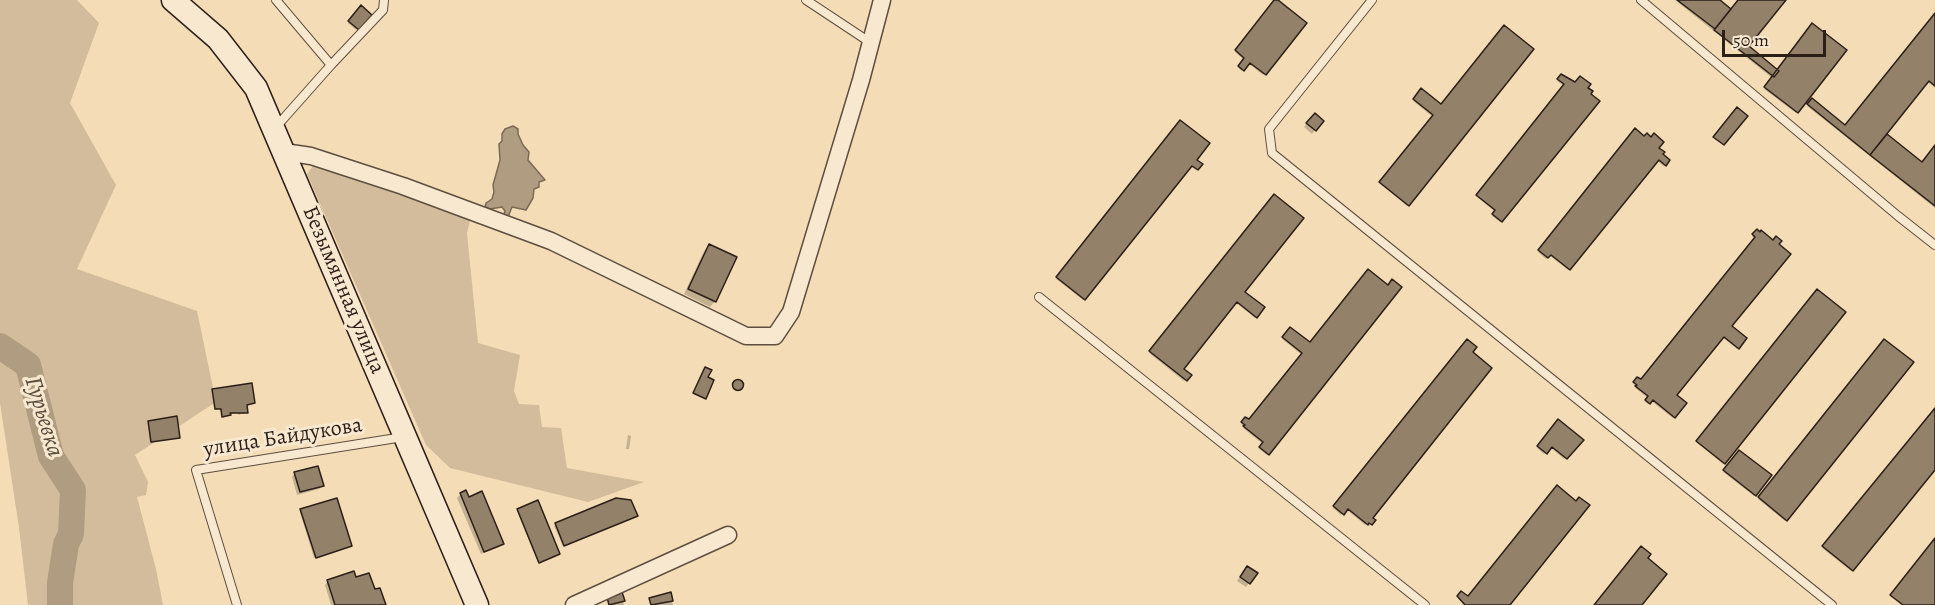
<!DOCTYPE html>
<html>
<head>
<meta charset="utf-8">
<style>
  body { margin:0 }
  #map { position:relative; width:1935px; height:605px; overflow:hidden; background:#f4dcb6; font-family:Alegreya,serif }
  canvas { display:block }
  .scale { position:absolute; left:1722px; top:30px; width:104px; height:27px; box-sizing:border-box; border:3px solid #2c1f18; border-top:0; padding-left:8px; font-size:18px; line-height:21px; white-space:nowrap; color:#2c1f18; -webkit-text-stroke:4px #f8e8d0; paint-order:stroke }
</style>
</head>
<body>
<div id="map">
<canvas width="1935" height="605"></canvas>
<div class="scale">50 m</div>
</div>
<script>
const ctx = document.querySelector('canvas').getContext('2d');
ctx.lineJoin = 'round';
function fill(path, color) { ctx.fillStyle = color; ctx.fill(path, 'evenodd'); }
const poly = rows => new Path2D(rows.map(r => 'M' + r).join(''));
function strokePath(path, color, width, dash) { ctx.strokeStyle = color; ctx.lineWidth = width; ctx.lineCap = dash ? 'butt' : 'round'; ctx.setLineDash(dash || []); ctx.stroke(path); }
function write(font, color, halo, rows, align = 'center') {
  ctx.font = font + ' Alegreya,serif'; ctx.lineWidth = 6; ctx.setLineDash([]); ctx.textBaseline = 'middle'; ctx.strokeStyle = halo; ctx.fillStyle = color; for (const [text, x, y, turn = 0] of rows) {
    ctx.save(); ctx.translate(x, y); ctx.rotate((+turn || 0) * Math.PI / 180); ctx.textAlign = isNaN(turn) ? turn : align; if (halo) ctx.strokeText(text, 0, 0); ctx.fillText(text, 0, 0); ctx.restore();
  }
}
fill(poly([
  [0,0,77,0,99,23,70,103,116,185,77,269,197,311,216,402,135,455,148,482,146,495,137,497,156,569,163,605,28,605,19,528,0,403],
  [315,163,471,217,467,233,478,343,520,355,514,391,519,404,539,405,542,427,561,428,567,468,644,482,588,502,450,468,426,445,307,174]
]), '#d2bc9b');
const water = poly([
  [513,126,518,129,518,134,523,145,529,152,528,160,545,180,539,182,539,187,534,189,533,198,526,210,512,207,508,217,504,214,505,211,502,207,490,209,485,207,486,203,492,199,494,192,493,185,500,160,499,144,502,141,502,134,505,129,513,126]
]);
fill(water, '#b09c80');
strokePath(water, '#7b6a56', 1.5);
fill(poly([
  [1276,0,1305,23,1263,75,1248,63,1242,71,1238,68,1244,60,1235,52],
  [1675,0,1717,0,1731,11,1739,0,1784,0,1747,47,1777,71,1845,50,1796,113,1764,89,1772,78],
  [361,7,370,15,356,30,348,23],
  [1935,15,1935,88,1927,81,1885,134,1922,164,1935,147,1935,208,1807,106,1812,100,1845,127],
  [1532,50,1407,206,1379,183,1433,117,1413,101,1421,90,1441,106],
  [1562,76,1586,88,1589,94,1598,101,1500,222,1492,216,1495,212,1476,196,1564,86,1557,81],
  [1311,118,1322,121,1312,134,1304,127],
  [1180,122,1195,160,1201,164,1196,170,1190,166,1083,300,1056,279],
  [1635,130,1644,138,1651,139,1661,155,1668,160,1663,166,1657,160,1568,270,1549,255,1546,259,1538,252],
  [1274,196,1243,292,1263,308,1255,318,1235,302,1182,369,1190,375,1184,381,1149,353],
  [1757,231,1760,233,1761,232,1773,242,1776,238,1780,241,1777,245,1788,254,1730,327,1745,339,1737,349,1722,337,1675,395,1685,403,1673,418,1651,401,1648,404,1645,402,1648,398,1635,388,1637,386,1633,384,1638,379,1641,381,1755,239,1752,236],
  [709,246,715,301,710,307,684,294,704,251],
  [1400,287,1267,455,1259,449,1263,444,1243,428,1245,427,1241,424,1245,419,1249,421,1302,355,1282,339,1290,329,1310,344],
  [1817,291,1844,312,1723,464,1696,442],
  [1884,341,1912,363,1785,521,1758,499],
  [1466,342,1371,518,1374,520,1369,526,1367,523,1365,525,1346,509,1341,515,1333,508],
  [736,382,741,384,737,391,732,388],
  [213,390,253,403,245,405,245,413,238,415,238,412,221,417,220,409,214,410],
  [1935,410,1935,468,1851,571,1822,548],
  [1559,421,1582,440,1564,459,1550,447,1544,454,1537,448],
  [148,422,179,437,150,443],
  [628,435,631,436,629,449,626,449],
  [1739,452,1770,476,1754,496,1723,472],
  [295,473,322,486,319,489,297,495,292,477],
  [461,494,502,544,499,547,481,554,457,498],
  [616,499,635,517,563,546,554,526,556,524],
  [518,510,557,555,538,563,517,511],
  [301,511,349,547,314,558,300,512],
  [1244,571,1249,583,1246,587,1237,581],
  [355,579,374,591,385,605,331,605,325,585,328,581],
  [621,594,624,605,608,605,607,599],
  [670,594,673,605,650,605,650,599]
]), '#0003');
strokePath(poly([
  [0,346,28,365,51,456,73,490,71,534,66,544,60,583,60,605]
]), '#b09c80', 26);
const building = poly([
  [1274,0,1278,0,1307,23,1266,75,1250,63,1244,71,1238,66,1244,58,1235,50,1274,0],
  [1677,0,1720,0,1731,9,1715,29,1677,0],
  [1738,0,1786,0,1749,46,1779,71,1774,77,1714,30,1738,0],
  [361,5,372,15,359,30,348,21,361,5],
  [1935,13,1935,86,1929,81,1870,155,1807,104,1812,98,1845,125,1935,13],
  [1812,23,1847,50,1798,113,1764,87,1812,23],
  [1504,25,1534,49,1409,206,1379,182,1433,115,1413,99,1421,88,1441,104,1504,25],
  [1561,74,1575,82,1580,76,1591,84,1588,88,1593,91,1591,94,1600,101,1502,222,1492,214,1495,210,1476,195,1564,84,1557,79,1561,74],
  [1737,107,1748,116,1724,145,1713,137,1737,107],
  [1315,113,1324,121,1316,131,1306,123,1315,113],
  [1180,120,1210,143,1197,160,1203,164,1198,170,1192,166,1085,300,1056,277,1180,120],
  [1635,128,1644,136,1647,133,1651,137,1654,133,1664,142,1659,148,1665,152,1663,154,1670,160,1666,166,1659,160,1570,270,1551,255,1548,258,1538,250,1635,128],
  [1887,134,1922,162,1935,145,1935,206,1870,155,1887,134],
  [1274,194,1304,218,1245,292,1265,307,1257,318,1237,302,1184,369,1192,375,1187,381,1149,351,1274,194],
  [1757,229,1760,232,1761,230,1773,240,1776,236,1782,241,1779,244,1791,254,1732,326,1747,338,1739,349,1724,337,1677,395,1687,403,1675,418,1653,400,1650,404,1645,400,1648,396,1635,386,1637,385,1633,382,1637,377,1641,379,1755,237,1752,234,1757,229],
  [709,244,737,257,716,302,688,289,709,244],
  [1368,269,1388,285,1392,279,1402,287,1269,455,1259,447,1263,442,1243,426,1245,425,1241,422,1245,417,1249,419,1302,353,1282,337,1290,327,1310,342,1368,269],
  [1817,289,1846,312,1725,464,1696,441,1817,289],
  [1467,339,1477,347,1473,352,1492,368,1373,518,1376,520,1372,525,1369,523,1368,525,1348,509,1344,515,1333,506,1467,339],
  [1884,339,1914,362,1787,521,1758,497,1884,339],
  [705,367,712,370,708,377,714,380,706,399,693,393,705,367],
  '732.5 385a5.5 5.5 0 1 1 11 0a5.5 5.5 0 1 1-11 0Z',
  [252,383,255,403,247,405,248,413,230,413,231,415,222,417,221,409,215,409,212,389,252,383],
  [1935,408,1935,470,1853,571,1822,546,1935,408],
  [177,416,180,438,151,442,148,421,177,416],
  [1558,419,1584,440,1567,459,1552,447,1547,454,1537,446,1558,419],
  [1739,450,1772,475,1756,496,1723,470,1739,450],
  [318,466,324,486,300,492,294,472,318,466],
  [1557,485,1576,501,1579,497,1590,505,1510,605,1465,605,1457,596,1461,591,1468,596,1557,485],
  [466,490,469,497,482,491,504,544,484,552,460,493,466,490],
  [337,498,352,546,316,558,300,509,337,498],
  [616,498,631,500,638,516,564,546,555,523,616,498],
  [538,500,560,554,539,563,517,509,538,500],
  [1935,538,1935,605,1903,605,1890,595,1935,538],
  [1641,546,1651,554,1648,558,1667,574,1642,605,1594,605,1641,546],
  [1247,566,1258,573,1250,584,1240,577,1247,566],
  [354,571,356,577,369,573,375,589,380,588,386,605,335,605,327,580,354,571],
  [622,592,625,601,609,605,607,597,622,592],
  [671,592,673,601,651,605,649,598,671,592]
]);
fill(building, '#94816a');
strokePath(building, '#2c1f18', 1.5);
const lane = poly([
  [806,0,871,43],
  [1372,0,1269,129,1272,153,1832,605],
  [1641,0,1898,216,1935,245],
  [331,65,383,10,384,0],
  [276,127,331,65,276,0],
  [1039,297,1425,605],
  [237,605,196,470,403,437]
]);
const street = poly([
  [284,152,311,156,403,186,551,241,746,336,775,336,791,312,861,80,882,0],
  [574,605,728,535]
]);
const secondary = poly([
  [173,0,218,39,256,88,477,605]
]);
strokePath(lane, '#5e4e40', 10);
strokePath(street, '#5e4e40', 19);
strokePath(secondary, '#2c1f18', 25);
strokePath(lane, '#f8e8d0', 8);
strokePath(street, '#f8e8d0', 16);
strokePath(secondary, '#f8e8d0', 22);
write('22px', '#2c1f18', '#f8e8d0', [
  ["Безымянная улица",343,290,67],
  ["улица Байдукова",283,438,-9]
]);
write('italic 24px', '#5a4b3c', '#f8e8d0', [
  ["Гурьевка",43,417,73]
]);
</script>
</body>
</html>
